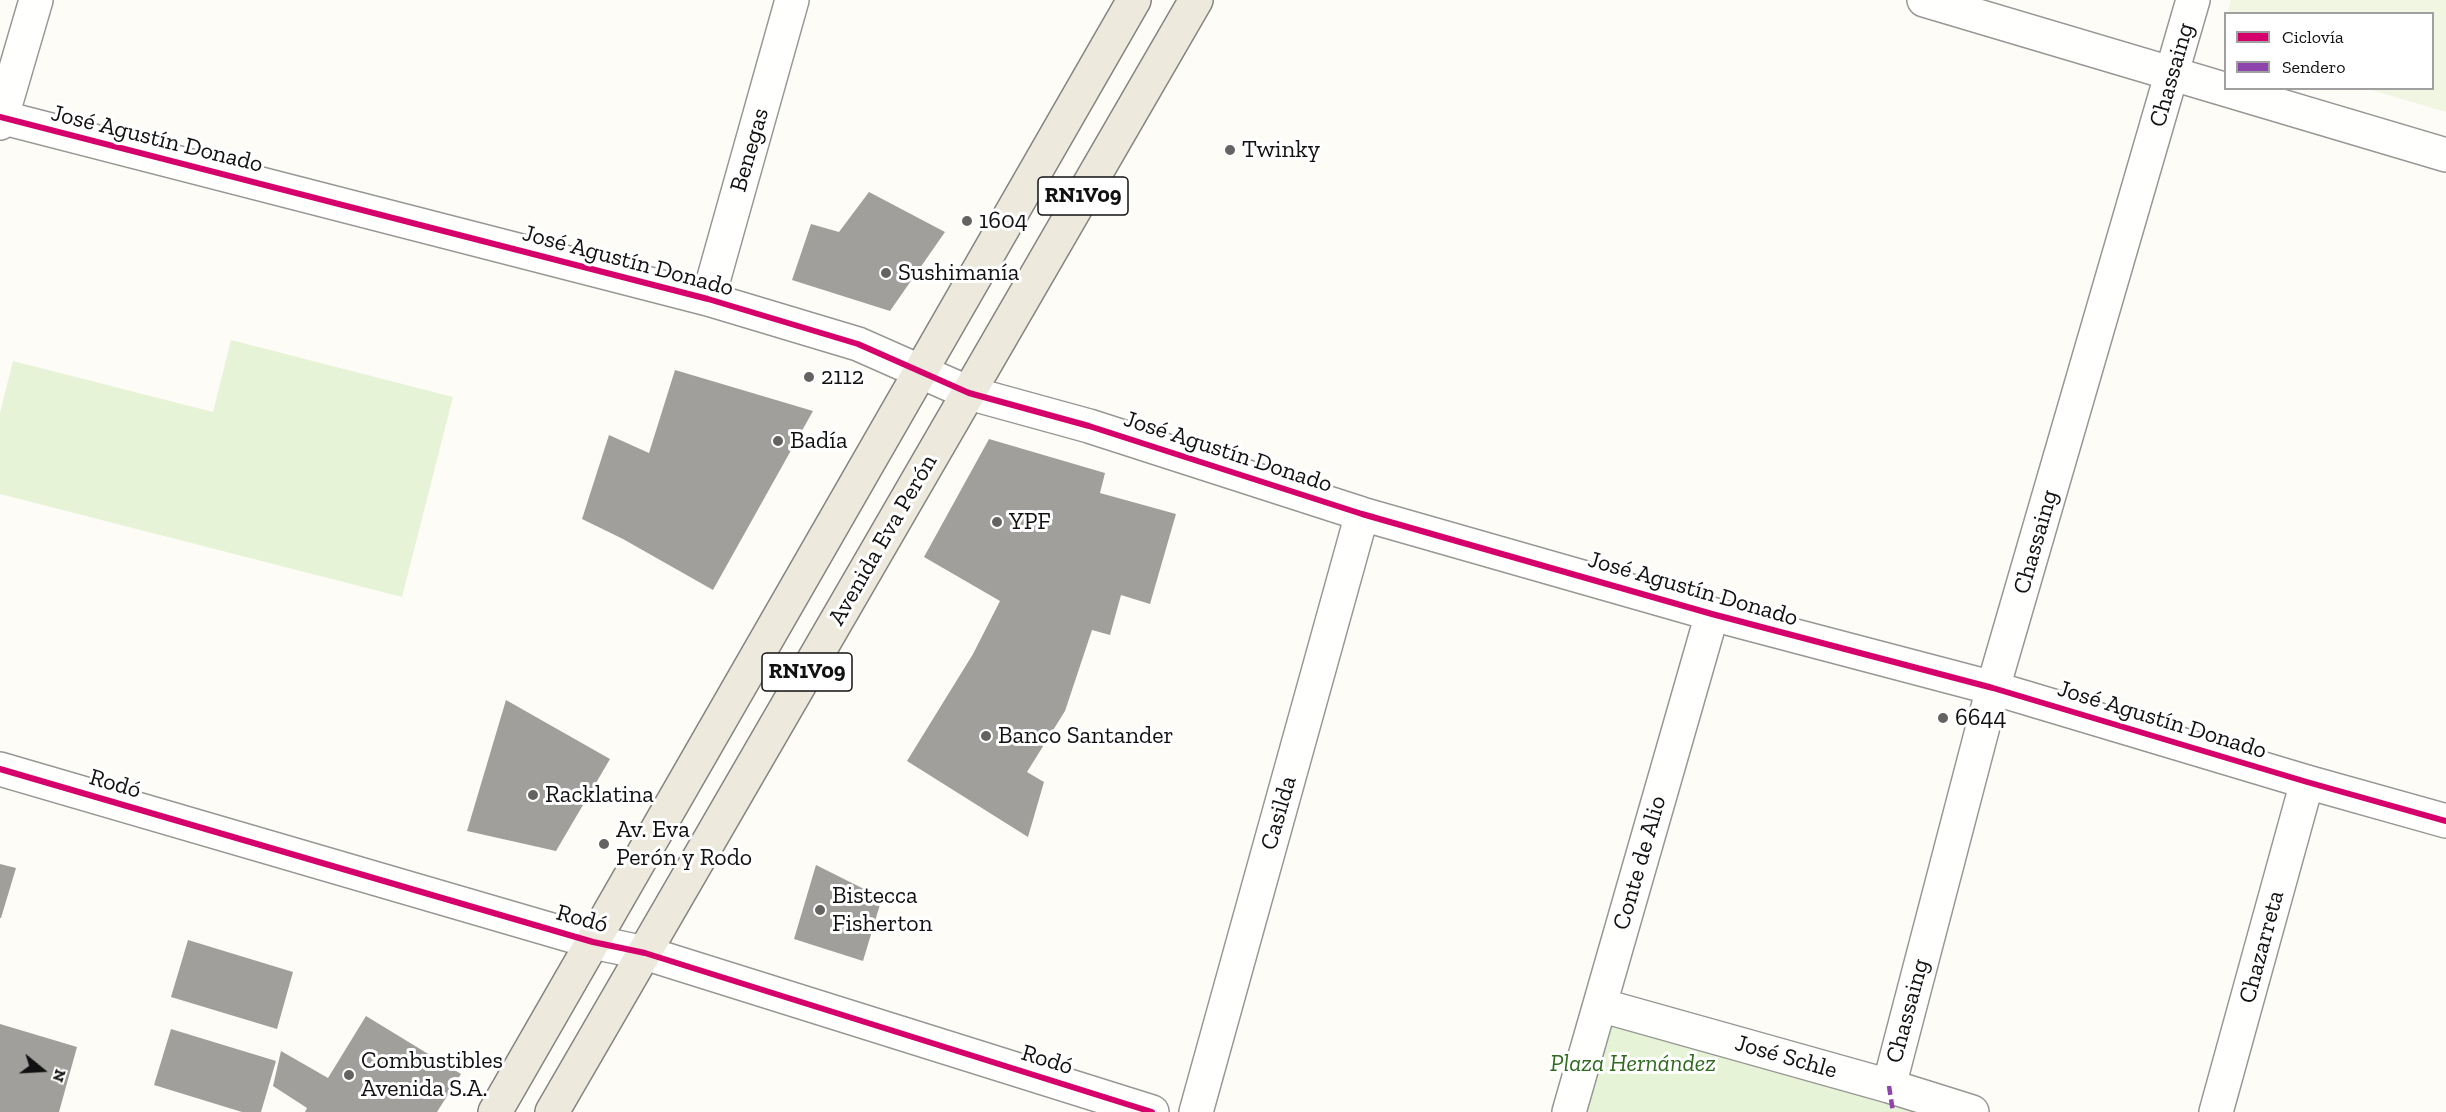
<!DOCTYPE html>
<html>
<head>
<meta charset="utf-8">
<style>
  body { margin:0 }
  #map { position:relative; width:2446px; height:1112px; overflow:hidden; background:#fdfcf7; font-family:"Zilla Slab",serif }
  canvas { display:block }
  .legend { position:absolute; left:2224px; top:12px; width:210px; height:78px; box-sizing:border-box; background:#fff; border:2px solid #a0a0a0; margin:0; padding:8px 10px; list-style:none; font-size:18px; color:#111 }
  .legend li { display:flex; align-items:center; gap:12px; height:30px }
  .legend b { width:30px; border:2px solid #a0a0a0 }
  .north { position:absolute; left:12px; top:1040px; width:60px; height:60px; -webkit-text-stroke:4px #fff; paint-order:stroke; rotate:108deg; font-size:16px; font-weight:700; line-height:24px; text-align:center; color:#111 }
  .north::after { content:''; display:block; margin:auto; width:21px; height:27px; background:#111; clip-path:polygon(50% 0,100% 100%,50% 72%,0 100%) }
</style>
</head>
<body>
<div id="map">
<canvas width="2446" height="1112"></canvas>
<ul class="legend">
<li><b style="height:8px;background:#d6006c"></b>Ciclovía</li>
<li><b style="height:8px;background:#8e44ad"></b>Sendero</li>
</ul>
<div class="north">N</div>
</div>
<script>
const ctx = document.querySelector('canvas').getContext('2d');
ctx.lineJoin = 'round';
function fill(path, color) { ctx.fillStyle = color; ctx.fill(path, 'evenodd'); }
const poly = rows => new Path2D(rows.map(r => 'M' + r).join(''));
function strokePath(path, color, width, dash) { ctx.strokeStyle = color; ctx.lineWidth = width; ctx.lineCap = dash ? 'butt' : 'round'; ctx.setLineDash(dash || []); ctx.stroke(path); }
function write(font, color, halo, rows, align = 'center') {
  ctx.font = font + ' "Zilla Slab",serif'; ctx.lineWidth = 6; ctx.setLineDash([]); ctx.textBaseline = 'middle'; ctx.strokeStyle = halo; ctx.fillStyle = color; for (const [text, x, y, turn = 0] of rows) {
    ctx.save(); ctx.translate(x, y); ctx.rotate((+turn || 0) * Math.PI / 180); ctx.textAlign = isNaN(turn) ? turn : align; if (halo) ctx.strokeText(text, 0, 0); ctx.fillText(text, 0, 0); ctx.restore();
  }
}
fill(poly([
  [231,340,453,397,402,597,0,494,0,413,13,361,213,412],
  [1600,1005,1972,1112,1569,1112]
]), '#e7f3d7');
fill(poly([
  [2231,0,2446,0,2446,112,2368,89,2432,88,2432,14,2227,13]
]), '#f0f6e1');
fill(poly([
  [869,192,945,232,890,311,792,280,811,224,839,232],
  [675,370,813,411,713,590,623,539,582,519,609,435,649,453],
  [989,439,1105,473,1100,493,1176,514,1150,604,1121,595,1110,635,1092,630,1065,711,1027,772,1044,782,1028,837,907,761,973,654,1000,601,924,557],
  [506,700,610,759,556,851,467,831],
  [0,864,16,868,1,918,0,918],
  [816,865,882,898,863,961,794,939],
  [188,940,293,972,277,1029,171,997],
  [366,1016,461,1074,437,1112,305,1112,307,1108,273,1086,281,1051,328,1078],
  [0,1024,77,1047,59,1112,0,1112],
  [171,1029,276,1061,261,1112,242,1112,154,1085]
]), '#a19f9c');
const minor = poly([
  [1924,0,2446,155],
  [0,117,708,299,858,344,969,393,1089,426,1362,514,1712,614,1993,688,2307,782,2446,821],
  [0,123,36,0],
  [708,299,792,0],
  [0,769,593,942,645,953,1152,1112],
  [1600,1005,1889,1086,1972,1112],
  [1889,1086,1993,688,2193,0],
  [1196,1112,1362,514],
  [1569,1112,1712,614],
  [2216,1112,2307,782]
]);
const major = poly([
  [495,1112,1134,0],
  [552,1112,1196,0]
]);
strokePath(minor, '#979795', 36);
strokePath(major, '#858482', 36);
strokePath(minor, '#fffffe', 33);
strokePath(major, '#ede9dc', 33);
strokePath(poly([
  [1889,1086,1893,1112]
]), '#8e44ad', 4.5, [9, 4.5]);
strokePath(poly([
  [0,117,708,299,858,344,969,393,1089,426,1362,514,1712,614,1993,688,2307,782,2446,821],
  [0,769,593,942,645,953,1152,1112]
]), '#d6006c', 6);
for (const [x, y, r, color] of [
  [1230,150,6,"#646362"],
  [967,221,6,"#646362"],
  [886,273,6,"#646362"],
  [809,377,6,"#646362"],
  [778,441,6,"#646362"],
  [997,522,6,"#646362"],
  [1943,718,6,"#646362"],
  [986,736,6,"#646362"],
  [533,795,6,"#646362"],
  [604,844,6,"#646362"],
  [820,910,6,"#646362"],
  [349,1075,6,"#646362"]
]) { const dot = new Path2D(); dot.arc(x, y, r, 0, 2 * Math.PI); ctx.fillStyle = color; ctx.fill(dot); strokePath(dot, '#fff', 2); }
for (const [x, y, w] of [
  [1083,196,90],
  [807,672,90]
]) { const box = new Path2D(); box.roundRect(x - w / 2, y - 19, w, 38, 4.5); ctx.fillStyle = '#fff'; ctx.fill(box); strokePath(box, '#111', 1.5); }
write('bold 22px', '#111', null, [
  ["RN1V09",1083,196],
  ["RN1V09",807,672]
]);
write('24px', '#111', '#fff', [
  ["Chassaing",2172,75,-74],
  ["José Agustín Donado",157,139,14],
  ["Benegas",750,150,-74],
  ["José Agustín Donado",628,261,15],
  ["José Agustín Donado",1228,452,18],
  ["Avenida Eva Perón",883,540,-60],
  ["Chassaing",2036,542,-74],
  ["José Agustín Donado",1693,589,16],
  ["José Agustín Donado",2162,720,17],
  ["Rodó",115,784,16],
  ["Casilda",1279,813,-74],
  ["Conte de Alio",1640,863,-74],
  ["Rodó",582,919,15],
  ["Chazarreta",2262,947,-75],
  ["Chassaing",1908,1011,-75],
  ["José Schle",1786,1057,16],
  ["Rodó",1047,1060,17]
]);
write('24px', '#111', '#fff', [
  ["Twinky",1242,150],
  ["1604",979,221],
  ["Sushimanía",898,273],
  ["2112",821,377],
  ["Badía",790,441],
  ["YPF",1009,522],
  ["6644",1955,718],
  ["Banco Santander",998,736],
  ["Racklatina",545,795],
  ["Av. Eva",616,830],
  ["Perón y Rodo",616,858],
  ["Bistecca",832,896],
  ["Fisherton",832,924],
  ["Combustibles",361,1061],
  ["Avenida S.A.",361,1089]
], 'left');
write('italic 24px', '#2f6b1f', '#fff', [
  ["Plaza Hernández",1633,1064]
]);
</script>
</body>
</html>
